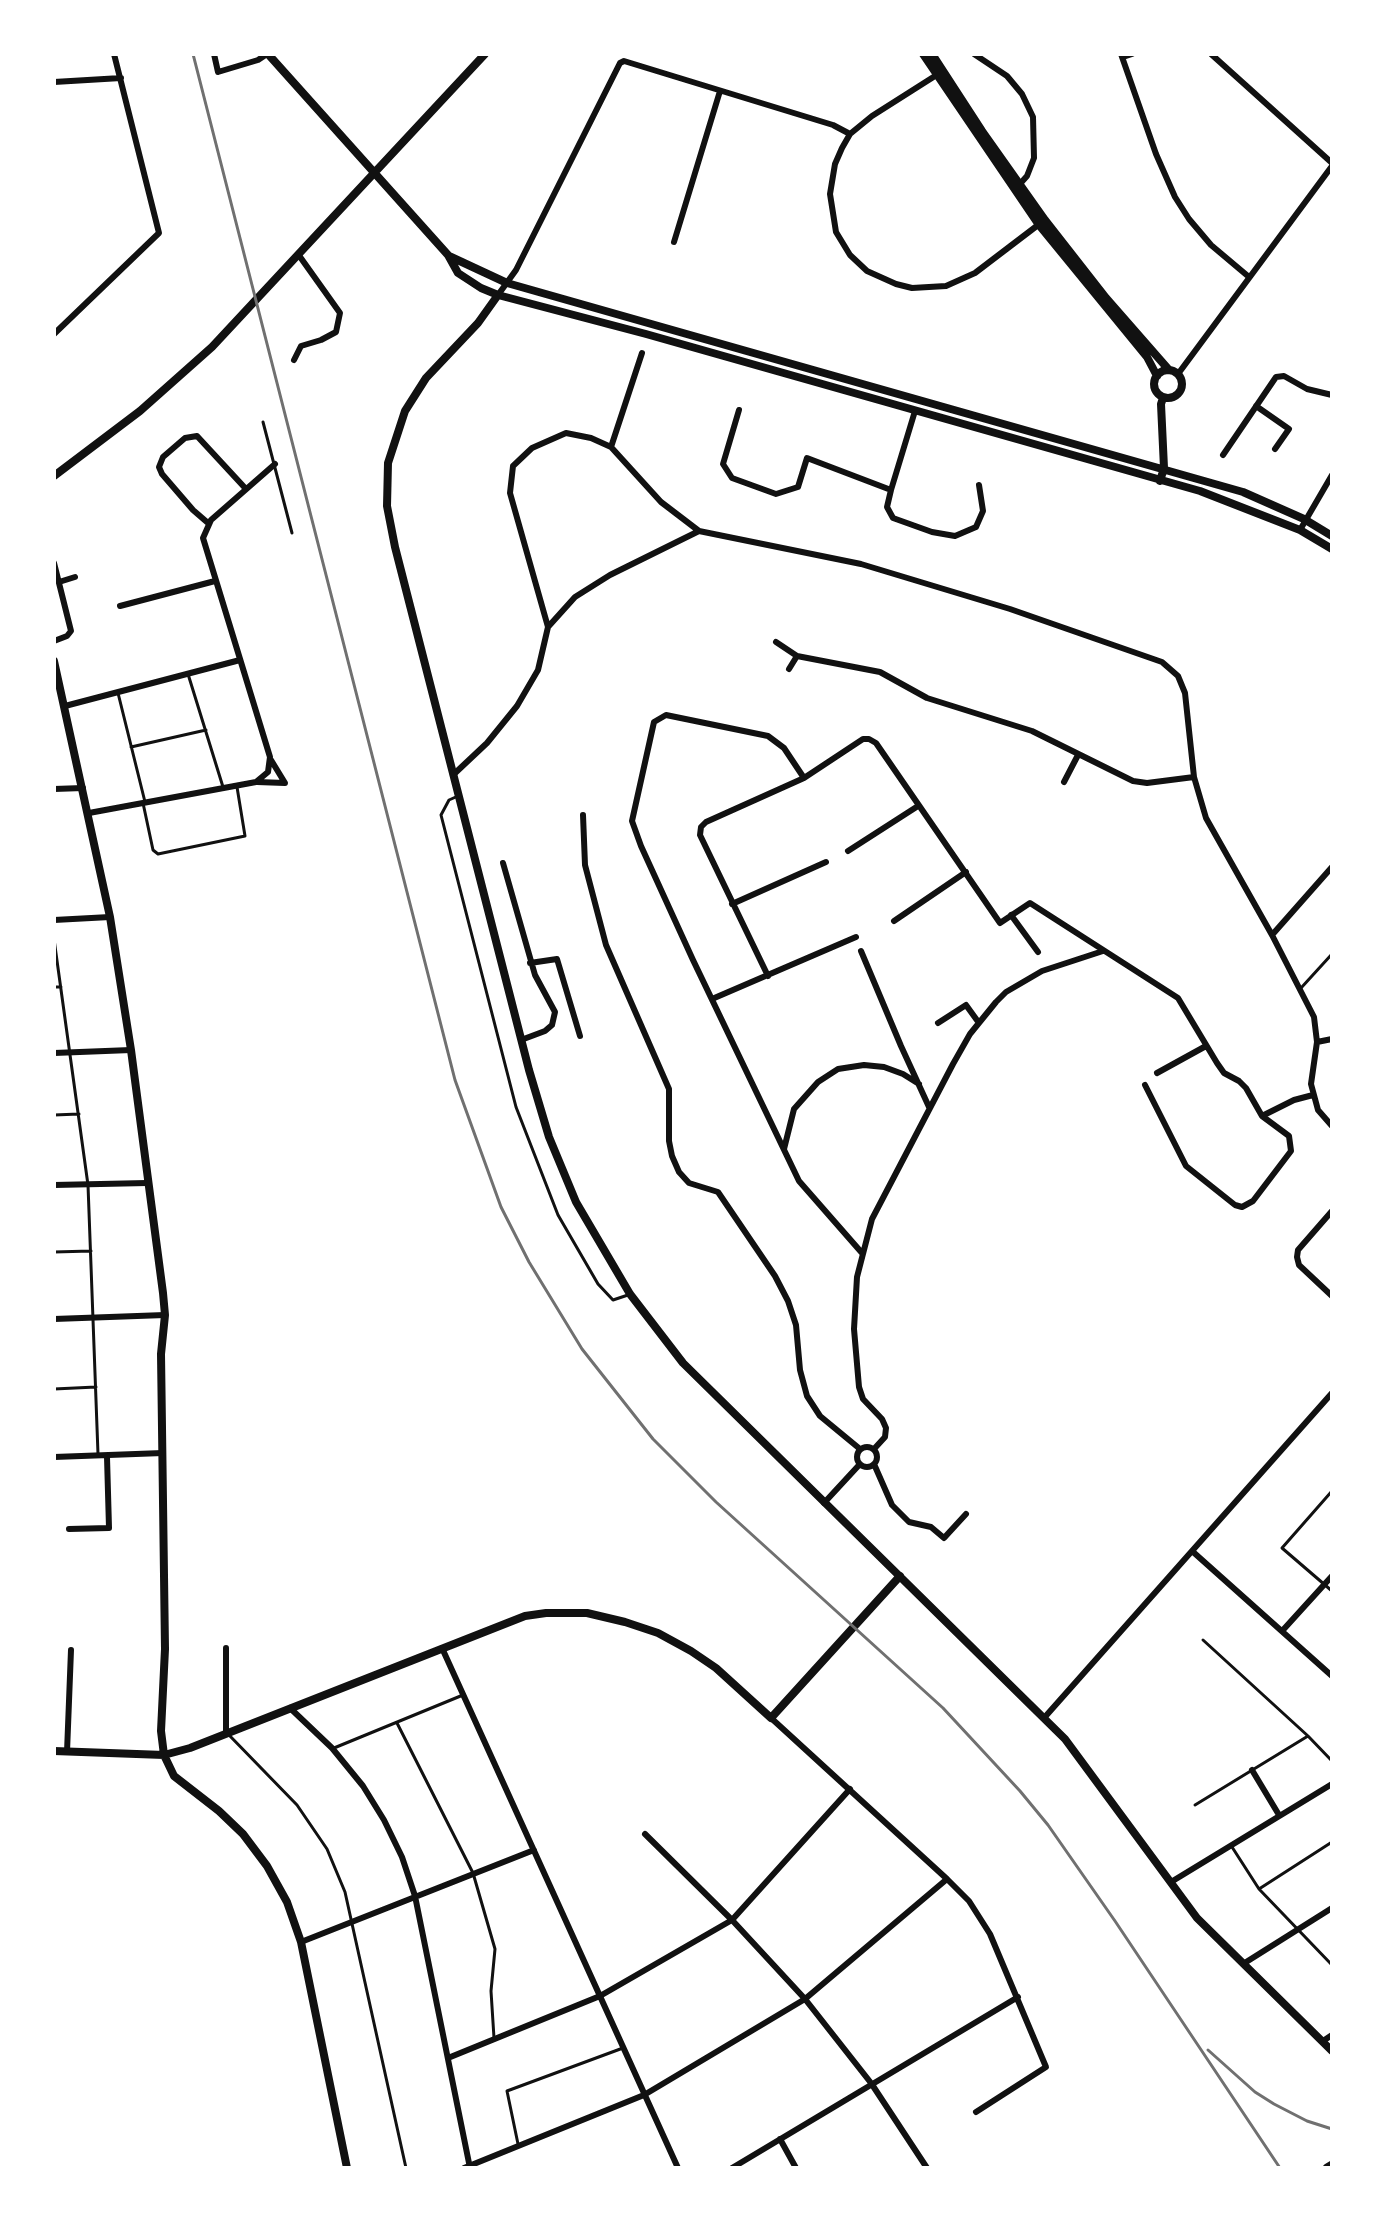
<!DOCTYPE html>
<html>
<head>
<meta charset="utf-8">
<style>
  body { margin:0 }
  #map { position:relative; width:1386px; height:2222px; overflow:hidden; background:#fff; font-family:Cabin,sans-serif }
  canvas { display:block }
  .frame { position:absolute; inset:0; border:56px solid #fff; pointer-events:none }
</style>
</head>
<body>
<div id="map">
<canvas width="1386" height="2222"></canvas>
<div class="frame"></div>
</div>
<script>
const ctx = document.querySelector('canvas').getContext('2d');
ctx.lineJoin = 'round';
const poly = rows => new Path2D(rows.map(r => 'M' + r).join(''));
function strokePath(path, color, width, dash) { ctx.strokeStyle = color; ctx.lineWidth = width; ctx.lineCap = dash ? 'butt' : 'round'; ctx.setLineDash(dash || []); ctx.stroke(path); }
strokePath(poly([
  [263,422,292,533],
  [188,674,223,787],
  [118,693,145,802],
  [131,747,206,730],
  [458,796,449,800,441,815,516,1107,558,1215,598,1284,613,1300,628,1295],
  [143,803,153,850,158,854,245,836,237,787],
  [54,939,88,1185,98,1454],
  [54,987,61,987],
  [1301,988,1332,954],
  [54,1115,79,1114],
  [54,1252,91,1251],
  [54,1389,96,1387],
  [1332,1491,1282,1548,1332,1591],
  [1203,1640,1308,1736,1332,1761],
  [397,1723,473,1873,495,1949,491,1991,494,2038],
  [228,1734,297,1805,327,1849,345,1892,406,2168],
  [334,1748,463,1695],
  [1195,1805,1308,1736],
  [1232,1847,1259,1889,1332,1965],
  [1259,1889,1332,1842],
  [518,2144,507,2091,623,2048]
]), '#111', 3);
strokePath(poly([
  [214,54,218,72,258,60,267,54],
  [974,54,1007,76,1022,94,1033,117,1034,158,1027,176,1019,185],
  [1121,54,1156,154,1175,197,1189,219,1211,245,1249,277],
  [1211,54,1332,163],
  [1123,57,1132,54],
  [935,76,872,116,850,134,842,148,835,164,830,194,836,232,850,255,867,271,896,284,912,288,946,286,975,273,1042,222],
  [54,82,121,78],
  [674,242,720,91],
  [498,295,516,270,620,63,624,61,833,125,850,134],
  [54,334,159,233,114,54],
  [294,360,301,346,321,340,336,332,340,313,298,254],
  [1178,374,1332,166],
  [1256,406,1289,429,1275,449],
  [739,410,723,464,732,478,776,494,798,487,807,458,891,490],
  [915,411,891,490,887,507,893,518,932,532,955,536,976,527,983,511,979,485],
  [611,447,642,353],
  [1223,455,1276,377,1284,376,1307,389,1332,395],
  [208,523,193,510,162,474,159,467,163,457,185,438,197,436,246,489],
  [1300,530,1332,475],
  [54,563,71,631,67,636,54,641],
  [59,582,75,577],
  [120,606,215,581],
  [548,627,510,493,513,466,532,448,566,433,591,438,611,447,661,502,699,531,861,564,1010,609,1162,662,1178,676,1185,693,1194,777,1206,818,1272,935,1314,1017,1317,1042,1311,1084,1318,1110,1332,1126],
  [776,642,797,656,880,672,927,698,1032,731,1133,781,1147,783,1194,777],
  [789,669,797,656],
  [65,706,240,660],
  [453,775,487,743,517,706,538,670,548,627,575,597,610,575,699,531],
  [804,778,784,748,768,736,666,715,654,722,632,821,641,846,693,960,799,1181,862,1253],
  [257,782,285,783,271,760],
  [1064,782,1078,755],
  [54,789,83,788],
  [89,813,256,782,268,772,270,757,203,538,211,520,275,464],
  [583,815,585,865,606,945,669,1089,669,1141,672,1156,679,1172,689,1183,718,1192,775,1276,788,1301,796,1325,800,1370,807,1396,820,1416,860,1449],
  [848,851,918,806],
  [503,863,535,975,555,1012,552,1025,545,1031,521,1040],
  [732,904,826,862],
  [1011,915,1038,952],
  [54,920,110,917],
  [894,921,966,872],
  [1272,935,1332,867],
  [861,951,901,1046,929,1107],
  [530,963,557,959,580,1036],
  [768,976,700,835,701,827,706,822,804,778,863,739,869,739,876,743,1000,923,1030,903,1178,998,1217,1063,1224,1073,1239,1081,1246,1088,1262,1116,1289,1136,1291,1151,1253,1201,1242,1207,1235,1205,1186,1166,1145,1085],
  [712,999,856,937],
  [938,1023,966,1005,979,1023],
  [1317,1042,1332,1039],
  [54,1053,131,1050],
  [1157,1073,1206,1046],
  [1262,1116,1294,1100,1313,1095],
  [784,1149,794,1109,818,1082,838,1069,864,1065,884,1067,903,1074,919,1084],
  [54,1185,147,1183],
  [1332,1211,1298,1250,1297,1257,1299,1265,1332,1296],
  [54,1319,165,1315],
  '857 1457a10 10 0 1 1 20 0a10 10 0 1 1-20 0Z',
  [874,1449,885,1437,886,1428,882,1419,863,1399,859,1387,854,1329,857,1277,872,1219,953,1064,970,1034,996,1002,1006,992,1042,971,1103,951],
  [54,1457,163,1453],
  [874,1464,892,1505,909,1522,931,1527,944,1538,966,1514],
  [824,1503,860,1464],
  [69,1529,109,1528,107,1457],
  [1192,1551,1332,1676],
  [1283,1630,1332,1576],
  [226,1648,226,1732],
  [442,1648,678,2168],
  [290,1708,332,1748,363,1786,384,1820,402,1857,415,1896,470,2168],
  [771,1718,947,1879,969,1901,990,1934,1046,2067,976,2112],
  [1044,1718,1332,1393],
  [67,1752,71,1650],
  [1252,1770,1279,1815],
  [645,1834,732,1920,805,1999,871,2083,927,2168],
  [1171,1882,1332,1784],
  [301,1942,534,1850],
  [1243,1964,1332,1908],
  [1323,2041,1332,2035],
  [448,2058,600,1996,732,1920,850,1789],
  [780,2139,796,2168],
  [464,2168,644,2095,805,1999,947,1879],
  [732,2168,1018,1997]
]), '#111', 6);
strokePath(poly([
  [268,54,448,255,458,273,481,288,498,295,646,334,1200,491,1300,530,1332,549],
  [923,54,1039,225,1147,357,1157,376],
  [932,54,982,131,1045,220,1106,298,1169,370],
  [449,256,507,283,1243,492,1304,519,1332,536],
  [498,295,478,323,426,378,405,411,388,463,387,506,395,547,529,1070,549,1137,576,1202,630,1294,683,1363,1065,1739,1197,1918,1332,2051],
  '1154 384a14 14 0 1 1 28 0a14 14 0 1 1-28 0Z',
  [54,476,140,411,212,347,485,54],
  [1160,481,1164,468,1161,404,1163,398],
  [54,661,110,917,131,1050,163,1293,165,1315,161,1354,165,1649,161,1731,164,1755,174,1776,219,1811,243,1834,267,1866,287,1902,301,1942,347,2168],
  [54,1751,164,1755,190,1748,525,1616,546,1613,587,1613,625,1622,658,1633,691,1651,716,1668,771,1718,900,1576]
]), '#111', 8);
strokePath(poly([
  [1327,2168,1332,2165]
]), '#111', 9);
strokePath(poly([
  [193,54,455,1080,501,1207,529,1262,582,1349,653,1439,716,1502,943,1708,1020,1791,1048,1825,1115,1921,1280,2168],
  [1208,2050,1255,2092,1274,2104,1307,2121,1332,2129]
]), '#707070', 3);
</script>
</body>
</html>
